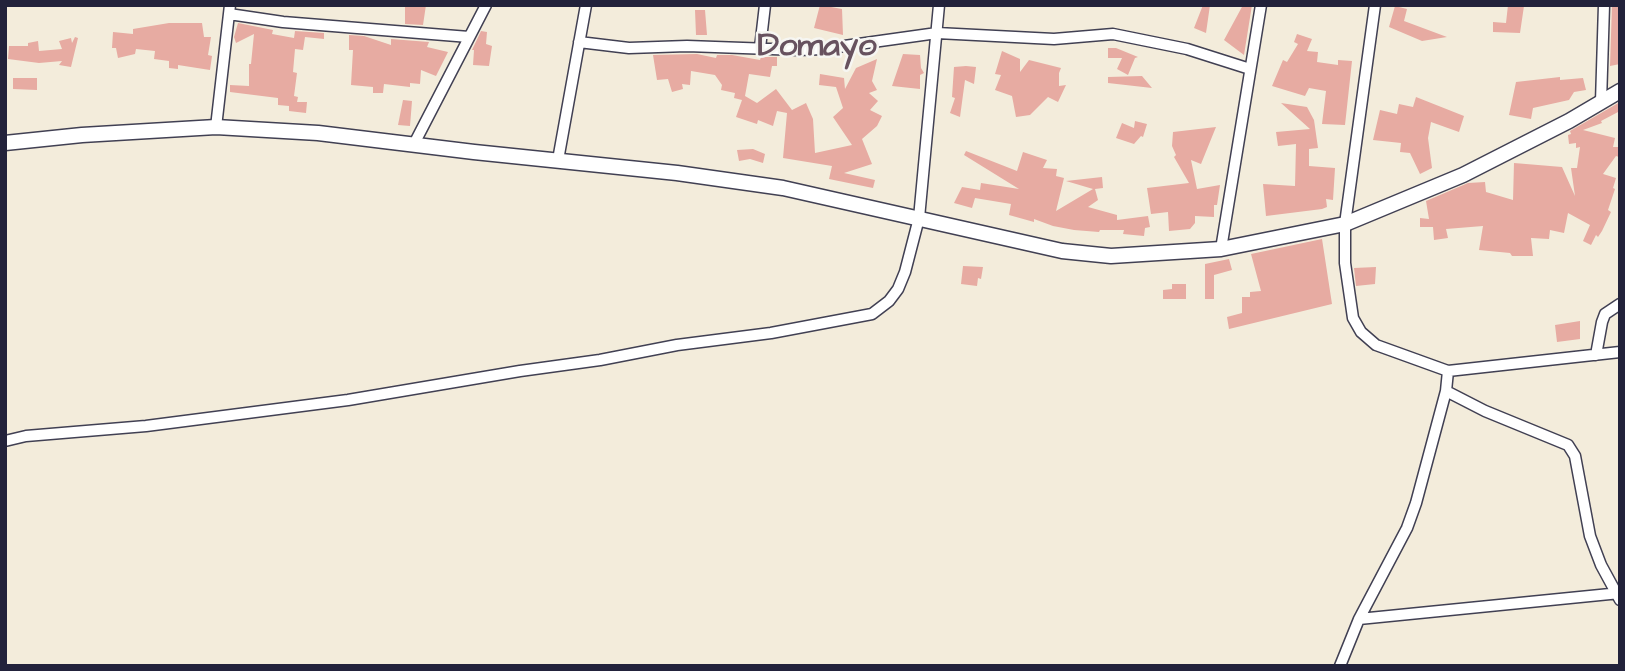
<!DOCTYPE html>
<html>
<head>
<meta charset="utf-8">
<style>
  body { margin:0 }
  #map { position:relative; width:1625px; height:671px; overflow:hidden; background:#f3ecdb; font-family:"Architects Daughter",sans-serif }
  canvas { display:block }
  .frame { position:absolute; inset:0; border:7px solid #22223b; pointer-events:none }
</style>
</head>
<body>
<div id="map">
<canvas width="1625" height="671"></canvas>
<div class="frame"></div>
</div>
<script>
const ctx = document.querySelector('canvas').getContext('2d');
ctx.lineJoin = 'round';
function fill(path, color) { ctx.fillStyle = color; ctx.fill(path, 'evenodd'); }
const poly = rows => new Path2D(rows.map(r => 'M' + r).join(''));
function strokePath(path, color, width, dash) { ctx.strokeStyle = color; ctx.lineWidth = width; ctx.lineCap = dash ? 'butt' : 'round'; ctx.setLineDash(dash || []); ctx.stroke(path); }
function write(font, color, halo, rows, align = 'center') {
  ctx.font = font + ' "Architects Daughter",sans-serif'; ctx.lineWidth = 5; ctx.setLineDash([]); ctx.textBaseline = 'middle'; ctx.strokeStyle = halo; ctx.fillStyle = color; for (const [text, x, y, turn = 0] of rows) {
    ctx.save(); ctx.translate(x, y); ctx.rotate((+turn || 0) * Math.PI / 180); ctx.textAlign = isNaN(turn) ? turn : align; if (halo) ctx.strokeText(text, 0, 0); ctx.fillText(text, 0, 0); ctx.restore();
  }
}
fill(poly([
  [405,5,426,5,423,25,405,24],
  [820,5,842,9,843,35,814,28],
  [1203,5,1210,5,1206,33,1194,28],
  [1243,5,1252,5,1244,55,1224,40],
  [1508,5,1524,6,1520,33,1493,32,1493,22,1506,23],
  [1612,5,1620,5,1620,64,1610,66],
  [1395,6,1407,9,1404,21,1447,37,1422,41,1389,27],
  [695,10,705,10,707,35,696,35],
  [169,23,202,23,204,37,211,37,208,55,212,56,210,70,178,65,178,69,169,68,169,61,154,59,155,51,136,49,135,54,118,58,116,48,112,48,113,32,133,34,133,29],
  [238,23,273,30,272,34,294,38,295,31,324,33,324,39,305,37,303,50,295,49,293,72,297,73,294,96,298,97,297,102,307,102,306,113,289,111,289,106,278,105,278,98,230,92,230,85,249,86,249,64,251,64,254,34,236,43,234,37],
  [481,31,487,32,486,44,492,46,489,66,473,65,474,50,472,50],
  [1297,34,1312,39,1307,51,1318,52,1317,62,1338,65,1338,60,1352,61,1345,125,1322,124,1326,91,1309,88,1305,96,1272,86,1283,60,1287,62,1298,44,1294,42],
  [349,35,364,36,391,45,391,39,429,42,427,47,448,52,436,76,421,70,420,84,410,83,410,87,384,84,383,93,373,93,373,87,351,85,353,50,349,50],
  [75,37,78,38,71,67,59,65,62,61,39,63,8,59,9,46,28,46,28,43,38,41,39,51,62,49,59,41,71,38,72,43],
  [1108,48,1116,48,1138,57,1135,58,1128,75,1117,69,1122,58,1108,58],
  [1002,51,1020,59,1020,72,1029,60,1061,68,1059,73,1059,86,1066,85,1058,102,1048,97,1030,115,1016,117,1012,96,995,90,1001,75,995,74],
  [697,54,716,58,717,55,732,55,760,60,761,57,777,57,777,66,772,66,770,77,749,74,745,96,757,103,776,89,792,110,806,103,813,119,815,153,852,145,833,117,843,108,836,87,819,85,820,74,844,78,845,89,856,68,877,59,872,81,877,90,869,93,878,101,870,110,882,116,877,126,862,139,872,164,844,173,875,180,873,188,829,179,832,166,783,158,787,113,777,111,773,126,758,120,757,124,736,117,742,100,734,98,735,93,721,90,722,85,715,75,691,71,690,85,682,84,683,89,672,92,668,79,657,80,653,55],
  [903,54,920,55,921,68,924,73,920,75,920,89,892,86],
  [966,66,976,67,974,84,965,80,960,117,950,113,955,98,952,97,954,67],
  [1142,76,1152,88,1108,83,1108,77],
  [1560,77,1560,80,1583,78,1586,90,1574,92,1569,100,1533,108,1531,119,1509,115,1516,82],
  [13,78,37,78,37,90,13,89],
  [1416,97,1464,116,1459,132,1431,122,1428,138,1432,168,1420,174,1410,153,1400,152,1401,143,1373,140,1380,110,1397,114,1399,104,1413,107],
  [403,100,412,101,410,126,398,125],
  [1620,102,1620,111,1601,121,1602,123,1583,130,1615,138,1613,147,1620,147,1619,157,1616,156,1603,174,1616,178,1613,188,1615,189,1608,210,1611,212,1602,231,1598,237,1596,235,1591,245,1583,241,1590,225,1568,213,1564,233,1550,230,1549,239,1531,238,1533,256,1512,256,1510,253,1479,250,1483,226,1446,229,1448,238,1434,240,1433,227,1420,227,1420,218,1429,219,1426,201,1468,183,1485,182,1486,192,1513,200,1514,163,1562,167,1575,196,1571,168,1577,168,1580,147,1576,148,1576,143,1569,144,1568,135,1571,134,1570,131],
  [1281,103,1307,107,1314,120,1318,148,1309,149,1309,166,1335,168,1333,200,1326,199,1327,207,1322,209,1266,216,1263,184,1295,186,1296,144,1278,146,1276,132,1310,129],
  [1135,121,1147,124,1143,137,1141,136,1134,144,1116,138,1122,123,1134,128],
  [1216,127,1201,164,1191,160,1197,189,1220,185,1217,205,1214,205,1214,217,1195,216,1195,223,1190,229,1169,231,1168,212,1151,214,1147,188,1189,183,1174,157,1176,155,1172,146,1173,132],
  [753,149,765,154,763,163,750,159,739,161,737,150],
  [966,151,1017,171,1023,152,1047,160,1043,168,1057,169,1056,176,1064,178,1056,211,1093,189,1066,181,1102,177,1103,188,1095,189,1098,200,1088,207,1117,215,1117,220,1148,216,1150,227,1145,228,1144,236,1123,234,1124,230,1100,230,1099,232,1074,230,1053,226,1034,219,1034,222,1009,215,1011,204,975,198,972,208,954,203,962,187,980,190,981,183,1019,189,964,155],
  [1322,239,1332,304,1229,329,1227,317,1242,313,1242,297,1250,297,1250,292,1261,291,1251,254],
  [1229,259,1232,270,1214,275,1214,299,1205,299,1205,264],
  [963,266,983,267,981,279,978,278,977,286,961,284],
  [1376,267,1375,284,1356,286,1354,268],
  [1172,284,1186,284,1186,299,1163,299,1163,290,1172,289],
  [1580,321,1580,339,1557,342,1555,325]
]), '#e7aba2');
const street = poly([
  [1375,5,1345,224,1345,263,1353,318,1361,332,1376,345,1448,371,1620,352],
  [229,14,283,22,469,37],
  [579,42,629,48,687,46,799,50,823,49,937,33,1054,39,1113,34,1187,49,1250,69],
  [760,48,765,5],
  [1601,102,1604,5],
  [216,127,230,5],
  [414,144,486,5],
  [558,160,586,5],
  [1221,249,1261,5],
  [1596,355,1602,322,1605,314,1620,304],
  [1446,391,1485,411,1568,445,1575,456,1590,536,1601,565,1620,600],
  [5,441,26,436,146,426,348,400,520,371,600,360,677,345,771,333,872,314,889,301,898,289,905,272,919,218,939,5],
  [1359,619,1620,593],
  [1340,666,1359,619,1407,528,1416,503,1446,391,1448,371]
]);
const secondary = poly([
  [5,143,82,135,216,127,318,133,474,152,677,173,783,188,1062,251,1111,256,1221,249,1345,224,1463,175,1569,121,1620,91]
]);
strokePath(street, '#414053', 13);
strokePath(secondary, '#414053', 17);
strokePath(street, '#fff', 10);
strokePath(secondary, '#fff', 14);
write('bold 33px', '#67525f', '#f6f6f2', [
  ["Domayo",817,48]
]);
</script>
</body>
</html>
